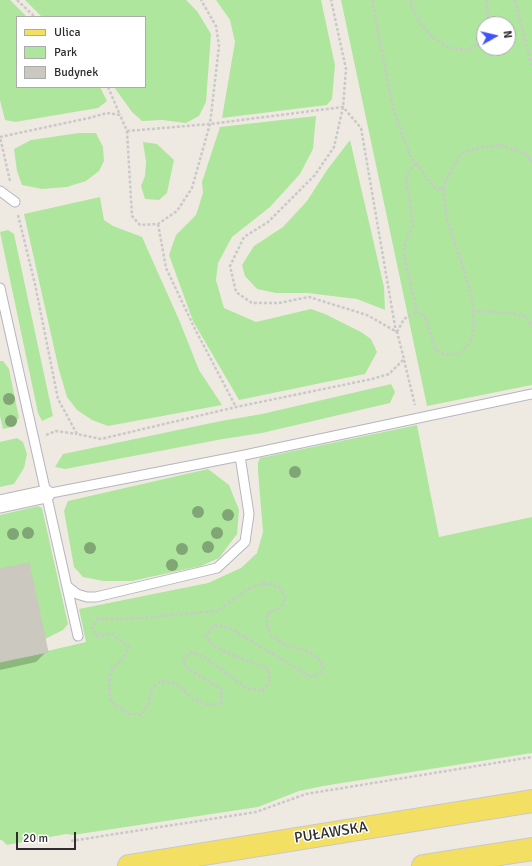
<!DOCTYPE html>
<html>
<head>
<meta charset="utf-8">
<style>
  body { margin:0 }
  #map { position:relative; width:532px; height:866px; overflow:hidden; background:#efeae1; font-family:Signika,sans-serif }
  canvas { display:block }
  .legend { position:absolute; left:16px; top:16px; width:130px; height:72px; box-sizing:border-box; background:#fff; border:1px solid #ababab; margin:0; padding:5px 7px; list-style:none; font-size:12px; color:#2e2e2e }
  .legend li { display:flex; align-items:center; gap:8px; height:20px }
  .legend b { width:20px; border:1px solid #ababab }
  .north { position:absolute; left:476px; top:16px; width:40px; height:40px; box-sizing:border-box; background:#fff; border:1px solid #ababab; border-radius:50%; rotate:82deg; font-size:11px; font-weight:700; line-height:16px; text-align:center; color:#2e2e2e }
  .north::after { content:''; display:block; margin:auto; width:14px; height:18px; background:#4051fd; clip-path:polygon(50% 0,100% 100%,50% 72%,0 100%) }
  .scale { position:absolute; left:16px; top:832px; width:60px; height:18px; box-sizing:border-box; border:2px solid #2e2e2e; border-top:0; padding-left:5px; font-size:12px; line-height:14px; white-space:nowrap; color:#2e2e2e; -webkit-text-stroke:3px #fff; paint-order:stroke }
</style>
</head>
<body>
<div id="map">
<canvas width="532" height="866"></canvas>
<ul class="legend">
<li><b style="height:5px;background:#f3df61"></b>Ulica</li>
<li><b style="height:11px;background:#afe69d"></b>Park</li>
<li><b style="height:11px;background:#cbc8bf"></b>Budynek</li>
</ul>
<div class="north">N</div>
<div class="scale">20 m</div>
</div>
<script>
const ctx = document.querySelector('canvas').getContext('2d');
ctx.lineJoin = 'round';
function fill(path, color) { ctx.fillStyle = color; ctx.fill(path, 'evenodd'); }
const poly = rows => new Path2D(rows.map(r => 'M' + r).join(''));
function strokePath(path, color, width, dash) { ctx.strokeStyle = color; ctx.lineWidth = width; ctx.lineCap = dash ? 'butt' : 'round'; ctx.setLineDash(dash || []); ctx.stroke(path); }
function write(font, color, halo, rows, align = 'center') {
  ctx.font = font + ' Signika,sans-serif'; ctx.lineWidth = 3; ctx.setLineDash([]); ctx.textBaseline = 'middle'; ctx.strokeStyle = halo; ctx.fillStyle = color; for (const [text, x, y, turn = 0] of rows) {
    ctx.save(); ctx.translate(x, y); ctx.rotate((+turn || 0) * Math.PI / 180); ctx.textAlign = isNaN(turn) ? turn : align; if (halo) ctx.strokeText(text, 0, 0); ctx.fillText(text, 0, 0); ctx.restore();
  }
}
fill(poly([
  [0,0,10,0,27,17,17,17,17,87,100,87,107,101,98,108,15,122,5,120,0,100],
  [25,0,186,0,197,11,211,34,206,102,199,116,186,123,162,120,142,121,132,112,114,87,145,87,145,17,42,17],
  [216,0,321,0,335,65,332,99,327,105,222,118,235,42,230,20],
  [341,0,532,0,532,385,427,406],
  [484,24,508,24,508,48,484,48],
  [316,116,313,149,300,174,270,207,232,237,218,263,216,280,224,308,256,322,311,309,325,314,361,332,371,339,377,352,365,374,239,400,193,321,169,255,176,235,196,215,203,193,202,182,220,127],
  [79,133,96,133,103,147,104,161,99,171,86,181,67,187,42,189,22,185,17,171,14,149,31,140],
  [350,140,384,287,385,310,357,299,307,293,276,293,257,289,245,276,242,265,254,246,283,227,307,201,327,170],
  [143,142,157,144,174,160,167,193,159,200,145,199,141,186,145,176,146,162],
  [100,197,104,220,113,226,142,237,180,322,199,370,222,405,108,426,92,420,77,410,67,397,59,370,24,214],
  [8,230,14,234,53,416,42,421,38,413,0,232],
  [0,361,3,361,9,369,19,418,12,427,3,429,0,416],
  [391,384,395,392,390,403,262,433,223,439,65,469,55,467,63,454,221,421,262,414],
  [417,425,439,537,532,517,532,753,323,786,299,791,258,807,73,835,66,834,7,845,2,840,0,840,0,662,86,642,79,609,208,583,241,568,257,553,263,532,258,471,258,463,260,458],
  [17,438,23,442,27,454,24,468,14,484,0,487,0,442],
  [208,469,229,485,239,510,237,534,219,558,201,566,132,581,103,581,83,577,74,567,64,511,68,501],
  [38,506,42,508,68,624,63,630,45,639,29,563,0,569,0,515]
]), '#afe69d');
fill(poly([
  [0,570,46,652,36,662,0,670]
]), '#0003');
const building = poly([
  [29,563,48,652,0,662,0,569,29,563]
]);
fill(building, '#cbc8bf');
strokePath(building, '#cbc6ba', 1);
const service = poly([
  [0,191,15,202],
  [0,288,78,636],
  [46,494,240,456,532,394],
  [67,586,77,594,87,597,96,597,217,568,245,542,249,514,240,456]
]);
const minor = poly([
  [0,504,46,494]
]);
const primary = poly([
  [129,866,532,801],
  [423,866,532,849]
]);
strokePath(service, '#b4b5c1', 11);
strokePath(minor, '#b4b5c1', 19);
strokePath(primary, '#c9c9c9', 24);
strokePath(poly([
  [17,0,35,17],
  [372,0,393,109,411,157,435,188,443,189,447,178,462,153,479,148,500,145,526,154,532,162],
  [411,0,412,9,423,27,431,36,449,48,468,50,483,41,484,38],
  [486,0,489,24],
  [515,0,532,67],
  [108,87,120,115],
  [127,131,210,124,343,107,361,128,396,332],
  [416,164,411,168,407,175,407,185,413,224,411,230,405,241,404,254,417,312],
  [10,181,0,137,89,118,107,113,120,115,127,131,132,216,140,225,158,224,177,211,192,188,210,124,219,46,216,26,201,0],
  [18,215,35,284,58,399,77,434,101,439,236,407,372,379,389,374,404,359,397,332,367,315,309,297,279,303,252,303,236,292,230,266,244,237,268,222,315,175,334,147,343,107,346,69,331,0],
  [158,224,166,268,195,329,236,407],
  [473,311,511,313,527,317,532,328],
  [397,332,404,319,417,312,424,315,436,350,445,355,459,354,471,341,474,326,472,298,464,270,447,220,443,189],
  [404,360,415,405],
  [46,435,56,431,77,434],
  [264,583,279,587,286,598,280,608,268,613,266,623,271,635,285,645,310,652,321,661,323,671,311,677,230,628,214,625,206,635,212,645,230,654,267,668,270,680,263,691,246,688,205,657,191,652,183,660,188,669,222,689,221,703,208,705,192,698,177,684,161,681,152,688,149,704,141,715,130,714,111,702,109,683,112,668,123,659,129,647,112,634,97,636,92,628,98,619,128,619,217,611,250,588,264,583],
  [71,841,256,812,306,794,532,757]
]), '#c9c9c9', 2.5, [3, 2]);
strokePath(service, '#fff', 9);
strokePath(minor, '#fff', 17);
strokePath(primary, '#f3df61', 22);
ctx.fillStyle = '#7fa674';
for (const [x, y] of [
  [9,399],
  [11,421],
  [295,472],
  [198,512],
  [228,515],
  [28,533],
  [217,533],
  [13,534],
  [208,547],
  [90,548],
  [182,549],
  [172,565]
]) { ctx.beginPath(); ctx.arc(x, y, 6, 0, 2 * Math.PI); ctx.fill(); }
write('15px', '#2e2e2e', '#fff', [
  ["PUŁAWSKA",331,833,-9]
]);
</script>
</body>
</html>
